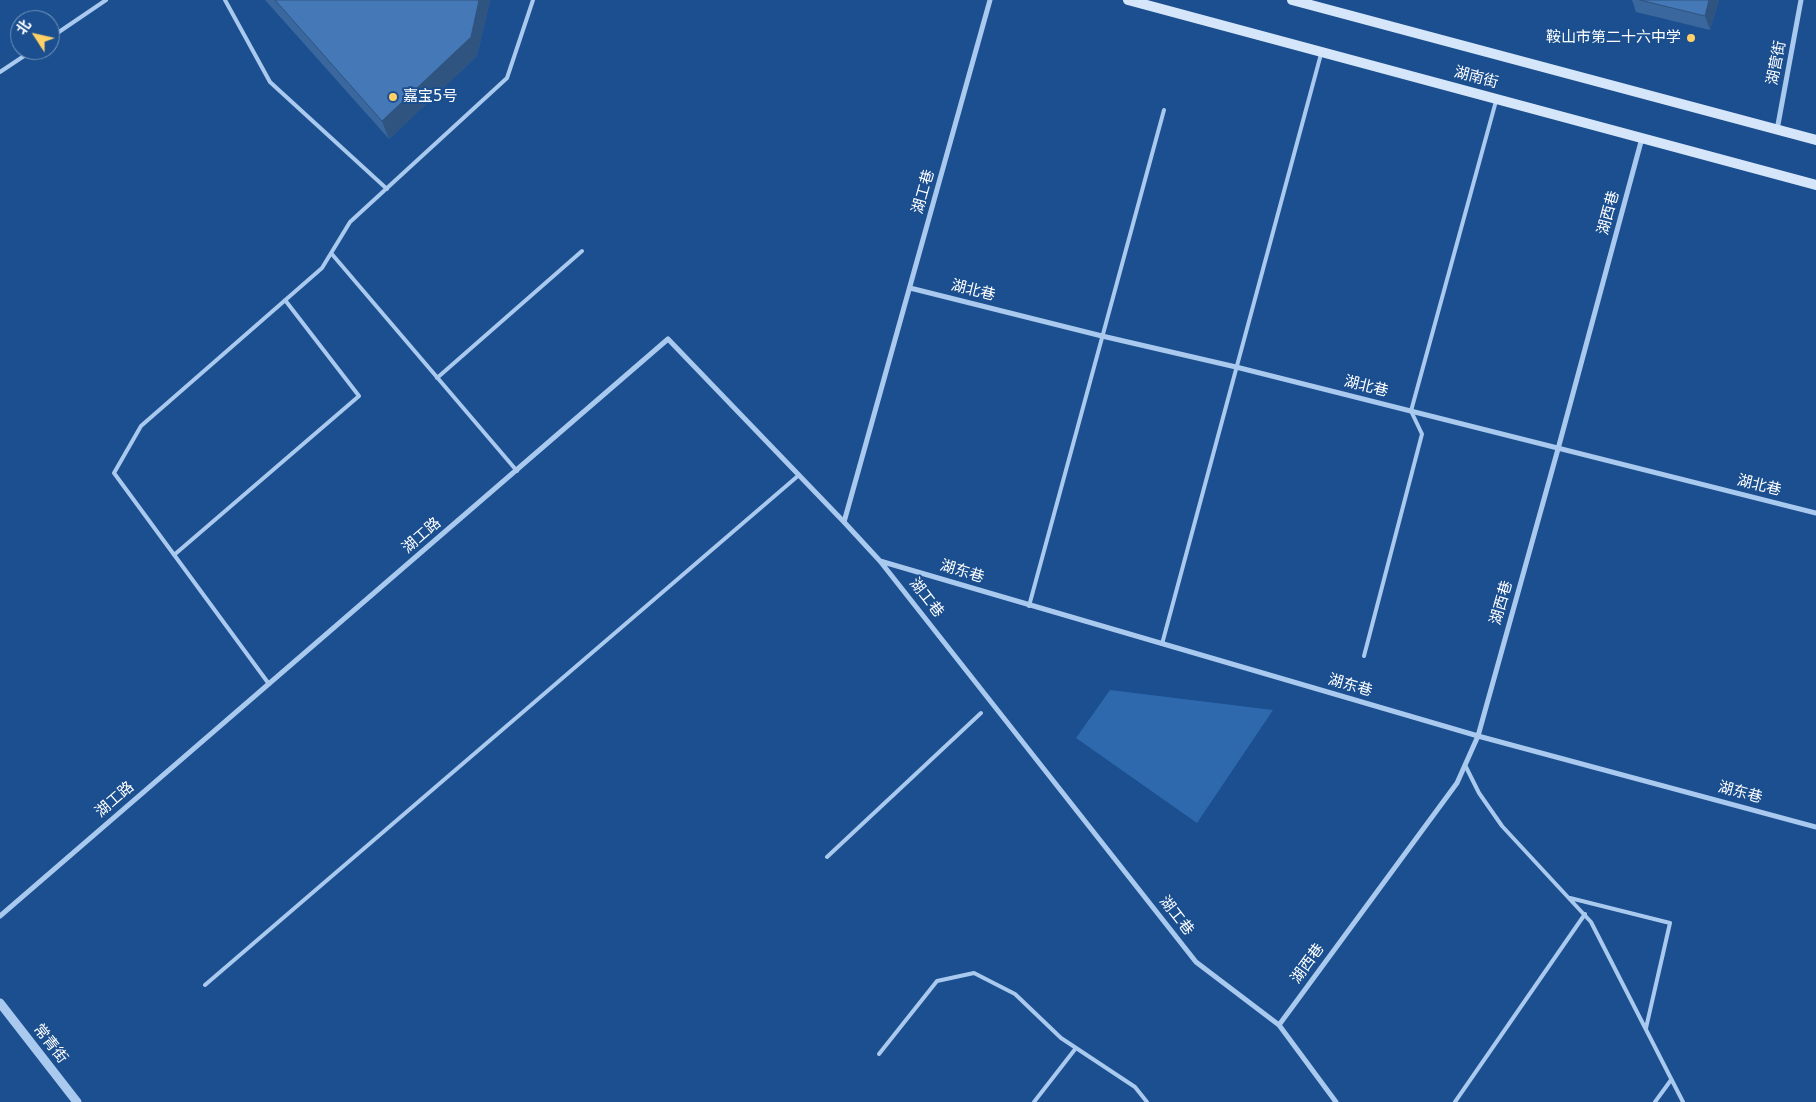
<!DOCTYPE html>
<html>
<head>
<meta charset="utf-8">
<style>
  body { margin:0 }
  #map { position:relative; width:1816px; height:1102px; overflow:hidden; background:#1b4f8f; font-family:"DejaVu Sans","Noto Sans SC",sans-serif }
  canvas { display:block }
  .north { position:absolute; left:10px; top:10px; width:50px; height:50px; box-sizing:border-box; background:#1b4f8f; border:1px solid #7695bc; border-radius:50%; rotate:305deg; font-size:14px; font-weight:700; line-height:20px; text-align:center; color:#fff }
  .north::after { content:''; display:block; margin:auto; width:18px; height:22px; background:#ffd166; clip-path:polygon(50% 0,100% 100%,50% 72%,0 100%) }
</style>
</head>
<body>
<div id="map">
<canvas width="1816" height="1102"></canvas>
<div class="north">北</div>
</div>
<script>
const ctx = document.querySelector('canvas').getContext('2d');
ctx.lineJoin = 'round';
function fill(path, color) { ctx.fillStyle = color; ctx.fill(path, 'evenodd'); }
const poly = rows => new Path2D(rows.map(r => 'M' + r).join(''));
function strokePath(path, color, width, dash) { ctx.strokeStyle = color; ctx.lineWidth = width; ctx.lineCap = dash ? 'butt' : 'round'; ctx.setLineDash(dash || []); ctx.stroke(path); }
function write(font, color, halo, rows, align = 'center') {
  ctx.font = font + ' "DejaVu Sans","Noto Sans SC",sans-serif'; ctx.lineWidth = 4; ctx.setLineDash([]); ctx.textBaseline = 'middle'; ctx.strokeStyle = halo; ctx.fillStyle = color; for (const [text, x, y, turn = 0] of rows) {
    ctx.save(); ctx.translate(x, y); ctx.rotate((+turn || 0) * Math.PI / 180); ctx.textAlign = isNaN(turn) ? turn : align; if (halo) ctx.strokeText(text, 0, 0); ctx.fillText(text, 0, 0); ctx.restore();
  }
}
fill(poly([
  [1110,690,1273,710,1197,823,1076,738]
]), '#2e69ad');
strokePath(poly([
  [225,0,270,82,387,189],
  [50,38,106,0],
  [0,72,33,50],
  [331,253,517,471],
  [437,378,582,251],
  [174,555,359,396,285,300],
  [1029,606,1164,110],
  [1162,644,1321,54],
  [1364,656,1422,434,1411,411,1496,101],
  [269,684,114,473,141,426,322,268,350,222,507,78,533,0],
  [1465,765,1479,793,1502,826,1591,922,1683,1102],
  [827,857,981,713],
  [1570,898,1670,923,1646,1028],
  [205,985,799,475],
  [879,1054,937,981,974,973,1015,994,1061,1038,1135,1087,1147,1102],
  [1034,1102,1076,1048],
  [1455,1102,1585,914],
  [1655,1102,1671,1080]
]), '#a9c9ee', 4);
strokePath(poly([
  [990,0,844,522,880,561,1196,962,1279,1025,1336,1102],
  [1777,130,1801,0],
  [910,288,1102,336,1236,367,1816,513],
  [880,561,1478,736,1816,827],
  [0,916,668,339,844,522],
  [1279,1025,1457,783,1478,736,1558,449,1642,138]
]), '#a9c9ee', 5);
strokePath(poly([
  [0,1003,77,1102]
]), '#a9c9ee', 9);
strokePath(poly([
  [1128,0,1816,185],
  [1292,0,1816,140]
]), '#d6e6fa', 10);
fill(poly([
  [265,0,490,0,477,56,389,139],
  [1632,0,1719,0,1710,30,1636,12]
]), '#3a679d');
fill(poly([
  [479,0,490,0,477,56,389,139,382,121],
  [1709,0,1719,0,1710,30,1705,16]
]), '#305480');
const building = poly([
  [275,0,479,0,471,37,382,121,275,0],
  [1640,0,1709,0,1705,16,1640,0]
]);
fill(building, '#4478b7');
strokePath(building, '#305480', 1);
for (const [x, y, r, color] of [
  [1691,38,5,"#ffd166"],
  [393,97,5,"#ffd166"]
]) { const dot = new Path2D(); dot.arc(x, y, r, 0, 2 * Math.PI); ctx.fillStyle = color; ctx.fill(dot); strokePath(dot, '#1b4f8f', 2); }
write('15px', '#fff', '#1b4f8f', [
  ["鞍山市第二十六中学",1681,38],
  ["嘉宝5号",403,97,"left"]
], 'right');
write('15px', '#fff', '#1b4f8f', [
  ["湖营街",1777,63,-79],
  ["湖南街",1476,78,15],
  ["湖工巷",924,192,-74],
  ["湖西巷",1609,213,-75],
  ["湖北巷",973,291,14],
  ["湖北巷",1366,387,14],
  ["湖北巷",1759,486,14],
  ["湖工路",422,536,-41],
  ["湖东巷",962,572,17],
  ["湖工巷",926,598,52],
  ["湖西巷",1502,603,-74],
  ["湖东巷",1350,686,16],
  ["湖东巷",1740,793,15],
  ["湖工路",115,800,-41],
  ["湖工巷",1176,916,52],
  ["湖西巷",1308,964,-54],
  ["常青街",50,1044,52]
]);
</script>
</body>
</html>
